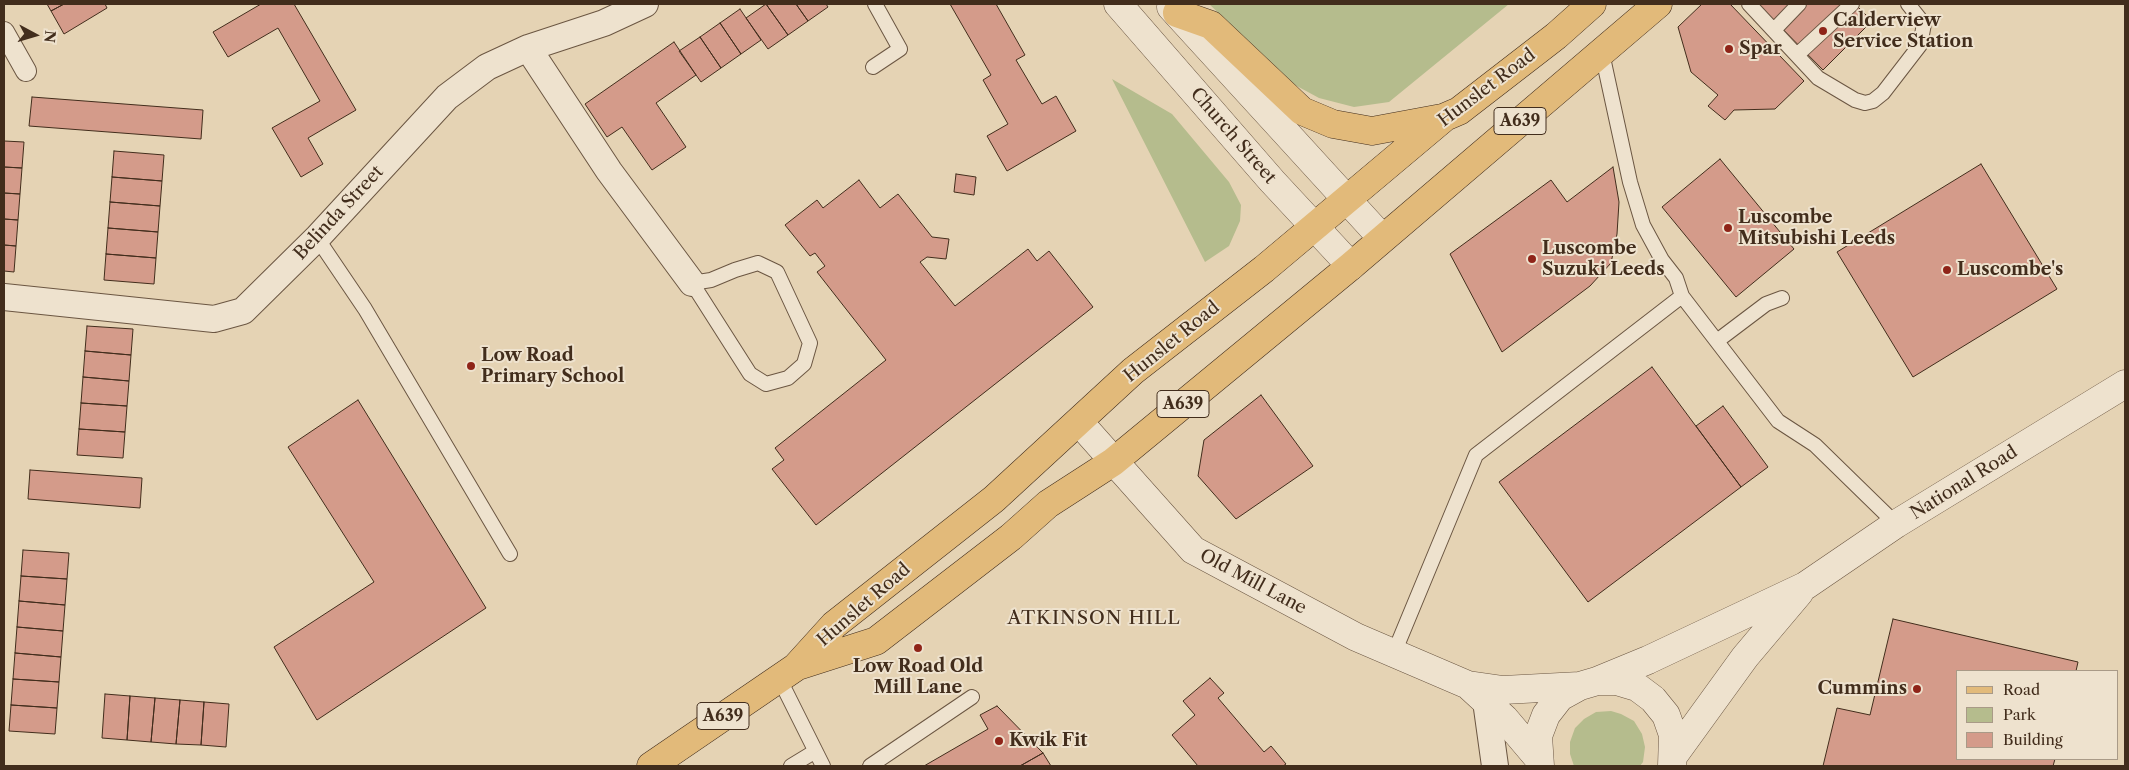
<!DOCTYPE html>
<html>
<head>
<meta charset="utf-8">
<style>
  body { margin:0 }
  #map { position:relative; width:2129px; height:770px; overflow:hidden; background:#e5d3b4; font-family:"Libre Caslon Text",serif }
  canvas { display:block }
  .frame { position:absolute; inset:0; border:5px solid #422d1c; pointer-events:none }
  .legend { position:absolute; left:1956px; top:670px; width:162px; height:90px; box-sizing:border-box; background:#eee2ce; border:1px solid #a99a87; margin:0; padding:6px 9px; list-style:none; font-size:15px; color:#422d1c }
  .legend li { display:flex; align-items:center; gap:10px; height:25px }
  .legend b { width:25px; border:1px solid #a99a87 }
  .north { position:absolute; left:10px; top:10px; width:50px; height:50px; -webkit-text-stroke:4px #eee2ce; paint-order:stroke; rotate:96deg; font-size:14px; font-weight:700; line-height:20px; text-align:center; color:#422d1c }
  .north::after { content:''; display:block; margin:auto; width:18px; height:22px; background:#422d1c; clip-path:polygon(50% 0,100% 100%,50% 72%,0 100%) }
</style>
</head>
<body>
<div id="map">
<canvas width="2129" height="770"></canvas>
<div class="frame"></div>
<ul class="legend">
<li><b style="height:6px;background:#e2ba7a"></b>Road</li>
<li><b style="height:14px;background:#b5bc8d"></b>Park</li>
<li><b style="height:14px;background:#d49b8a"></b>Building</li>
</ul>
<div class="north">N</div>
</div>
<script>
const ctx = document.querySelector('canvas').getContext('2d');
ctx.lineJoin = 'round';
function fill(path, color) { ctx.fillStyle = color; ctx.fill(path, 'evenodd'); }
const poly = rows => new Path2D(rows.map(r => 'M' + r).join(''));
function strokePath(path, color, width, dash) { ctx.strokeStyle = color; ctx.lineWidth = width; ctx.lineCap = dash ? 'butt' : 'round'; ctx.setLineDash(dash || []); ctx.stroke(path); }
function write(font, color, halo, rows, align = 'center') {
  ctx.font = font + ' "Libre Caslon Text",serif'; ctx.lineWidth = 4; ctx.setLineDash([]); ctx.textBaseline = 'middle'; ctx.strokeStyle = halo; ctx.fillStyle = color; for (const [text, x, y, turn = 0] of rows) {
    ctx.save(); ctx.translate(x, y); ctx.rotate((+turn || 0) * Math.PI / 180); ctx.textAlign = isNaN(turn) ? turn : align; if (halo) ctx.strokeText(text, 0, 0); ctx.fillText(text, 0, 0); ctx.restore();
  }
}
fill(poly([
  [1209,4,1509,4,1389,102,1354,107,1319,98,1295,85],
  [1112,79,1172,114,1229,182,1241,205,1240,221,1229,246,1205,262],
  [1611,711,1621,714,1634,721,1642,734,1645,747,1643,762,1640,766,1574,766,1570,754,1570,742,1575,728,1584,719,1596,712]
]), '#b5bc8d');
const building = poly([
  [47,4,64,4,51,11,47,4],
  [64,4,105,4,107,8,64,34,51,11,64,4],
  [261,4,294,4,356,110,308,138,323,164,301,177,272,128,320,101,278,28,228,57,213,32,261,4],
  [766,4,796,4,808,21,788,35,766,4],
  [766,4,788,35,768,49,746,18,766,4],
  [796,4,826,4,828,7,808,21,796,4],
  [950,4,996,4,1025,55,1016,60,1039,99,1042,104,1056,96,1076,131,1007,171,987,136,1008,124,983,80,991,75,950,4],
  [1702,4,1730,4,1804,81,1775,109,1734,110,1725,120,1708,106,1718,95,1691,72,1678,27,1702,4],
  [1758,4,1855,4,1872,21,1823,70,1758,4],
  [740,9,761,40,741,54,720,23,740,9],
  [720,23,741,54,721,68,700,37,720,23],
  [700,37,721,68,701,82,679,51,700,37],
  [674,42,696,75,656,103,686,147,652,170,622,127,607,137,585,104,674,42],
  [32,97,203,110,201,139,29,126,32,97],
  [4,141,24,142,22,168,4,167,4,141],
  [114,151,164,155,162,181,112,177,114,151],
  [1720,159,1794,249,1736,297,1662,207,1720,159],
  [1981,164,2057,289,1913,377,1837,252,1981,164],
  [4,167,22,168,20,194,4,193,4,167],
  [1613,167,1619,202,1617,234,1611,263,1590,286,1502,352,1450,254,1551,180,1567,202,1613,167],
  [956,174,976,177,974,195,954,192,956,174],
  [112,177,162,181,160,206,110,202,112,177],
  [859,180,880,208,898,194,932,237,949,239,946,259,927,257,920,262,955,306,1028,249,1037,261,1049,251,1093,307,816,525,772,469,784,460,775,448,886,360,817,272,825,266,815,253,810,256,785,225,817,200,823,208,859,180],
  [4,193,20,194,18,220,4,219,4,193],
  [110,202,160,206,158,232,108,228,110,202],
  [4,219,18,220,16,246,4,245,4,219],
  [108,228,158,232,156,258,106,254,108,228],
  [4,245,16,246,14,272,4,271,4,245],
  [106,254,156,258,154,284,104,280,106,254],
  [87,326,133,329,131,355,85,351,87,326],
  [85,351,131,355,129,381,83,377,85,351],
  [1652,367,1741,487,1588,602,1499,482,1652,367],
  [83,377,129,381,127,406,81,403,83,377],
  [1261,395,1313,466,1236,519,1198,476,1204,440,1261,395],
  [358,400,486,608,317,720,274,647,374,582,288,447,358,400],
  [81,403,127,406,125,432,79,429,81,403],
  [1723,406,1768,467,1741,487,1696,426,1723,406],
  [79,429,125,432,123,458,77,455,79,429],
  [30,470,142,478,140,508,28,499,30,470],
  [23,550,69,553,67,579,21,576,23,550],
  [21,576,67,579,65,605,19,601,21,576],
  [19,601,65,605,63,631,17,627,19,601],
  [1893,619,2078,662,2076,671,1958,671,1958,759,2055,759,2053,766,1823,766,1837,708,1870,715,1893,619],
  [17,627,63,631,61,657,15,653,17,627],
  [15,653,61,657,59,682,13,679,15,653],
  [1210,678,1224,693,1218,698,1264,752,1271,746,1286,764,1283,766,1198,766,1172,735,1195,715,1183,701,1210,678],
  [13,679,59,682,57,708,11,705,13,679],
  [105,694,130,696,127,740,102,738,105,694],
  [130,696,155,698,151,742,127,740,130,696],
  [155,698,180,700,176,744,151,742,155,698],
  [180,700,204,702,201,745,176,744,180,700],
  [204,702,229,704,226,747,201,745,204,702],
  [11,705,57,708,55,734,9,731,11,705],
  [997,706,1043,753,1020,766,924,766,988,729,980,715,997,706],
  [1043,753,1051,766,1020,766,1043,753]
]);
fill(building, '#d49b8a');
strokePath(building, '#422d1c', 1);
const service = poly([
  [1749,4,1818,78,1855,100,1865,103,1873,101,1883,93,1920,45,1924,24,1908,4],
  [1774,30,1799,4],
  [1797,55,1852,4],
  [873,67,900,49,875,4],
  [317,238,365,309,510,554],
  [758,263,777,272,810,343,804,364,788,378,766,384,750,374,692,283,711,280,735,270,758,263],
  [1682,296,1778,421,1815,445,1896,524],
  [1717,341,1766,304,1782,298],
  [1394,653,1476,455,1682,296,1676,278,1662,260,1643,225,1630,182,1602,53],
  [780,680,823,766],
  [791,766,814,752],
  [870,766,972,697]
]);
const pedestrian = poly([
  [4,32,26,71]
]);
const minor = poly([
  [528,48,609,171,692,283],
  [4,297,214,319,243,311,317,238,447,97,487,67,528,48,604,23,645,4],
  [1486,701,1495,766]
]);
const tertiary = poly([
  [1118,4,1272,181,1351,266],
  [1171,7,1382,238],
  [1079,422,1193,550,1356,637,1468,685,1503,690,1580,686],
  [1597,681,1648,660,1805,586,1896,524,2125,384],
  [1468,685,1505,719,1538,758],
  [1674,755,1745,657,1799,593],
  [1540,766,1538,736,1546,715,1560,697,1580,686,1597,681,1617,681,1637,687,1653,699,1666,715,1673,735,1672,766]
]);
const primary = poly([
  [1177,13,1211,25,1302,111,1333,124,1372,131,1442,118],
  [798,666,876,641,1011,537,1048,504,1113,462,1351,266,1658,4],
  [651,766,796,667,834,625,994,499,1133,371,1264,269,1445,117,1459,111,1556,36,1592,4]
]);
strokePath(service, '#6b5642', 16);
strokePath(pedestrian, '#6b5642', 22);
strokePath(minor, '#6b5642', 28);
strokePath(tertiary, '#6b5642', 29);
strokePath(primary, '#422d1c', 29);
strokePath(service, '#eee2ce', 14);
strokePath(pedestrian, '#eee2ce', 20);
strokePath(minor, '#eee2ce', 26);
strokePath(tertiary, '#eee2ce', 28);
strokePath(primary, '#e2ba7a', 28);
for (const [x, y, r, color] of [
  [1823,31,5,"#8f2418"],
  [1729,49,5,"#8f2418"],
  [1728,228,5,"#8f2418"],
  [1532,259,5,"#8f2418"],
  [1947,270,5,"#8f2418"],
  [471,366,5,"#8f2418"],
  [918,648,5,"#8f2418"],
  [1917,689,5,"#8f2418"],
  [999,741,5,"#8f2418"]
]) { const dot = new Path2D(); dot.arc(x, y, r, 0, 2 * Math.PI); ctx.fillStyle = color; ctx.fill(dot); strokePath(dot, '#eee2ce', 2); }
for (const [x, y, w] of [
  [1520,121,52],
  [1183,404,52],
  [723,716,52]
]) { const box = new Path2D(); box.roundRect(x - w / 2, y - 13.5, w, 27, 4); ctx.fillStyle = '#eee2ce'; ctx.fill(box); strokePath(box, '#422d1c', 1); }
write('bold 16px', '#422d1c', null, [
  ["A639",1520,121],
  ["A639",1183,404],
  ["A639",723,716]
]);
write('bold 18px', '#422d1c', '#eee2ce', [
  ["Calderview",1833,21],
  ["Service Station",1833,42],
  ["Spar",1739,49],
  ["Luscombe",1738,218],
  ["Mitsubishi Leeds",1738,239],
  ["Luscombe",1542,249],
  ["Suzuki Leeds",1542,270],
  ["Luscombe's",1957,270],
  ["Low Road",481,356],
  ["Primary School",481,377],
  ["Low Road Old",918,667,"center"],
  ["Mill Lane",918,688,"center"],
  ["Cummins",1907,689,"right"],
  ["Kwik Fit",1009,741]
], 'left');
write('18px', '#422d1c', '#eee2ce', [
  ["Hunslet Road",1487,88,-37],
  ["Church Street",1233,136,49],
  ["Belinda Street",339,213,-47],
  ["Hunslet Road",1172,342,-39],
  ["National Road",1964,483,-32],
  ["Old Mill Lane",1253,582,28],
  ["Hunslet Road",864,605,-41]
]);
ctx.letterSpacing = '1px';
write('19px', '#422d1c', '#eee2ce', [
  ["ATKINSON HILL",1094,619]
]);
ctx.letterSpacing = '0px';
</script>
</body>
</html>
